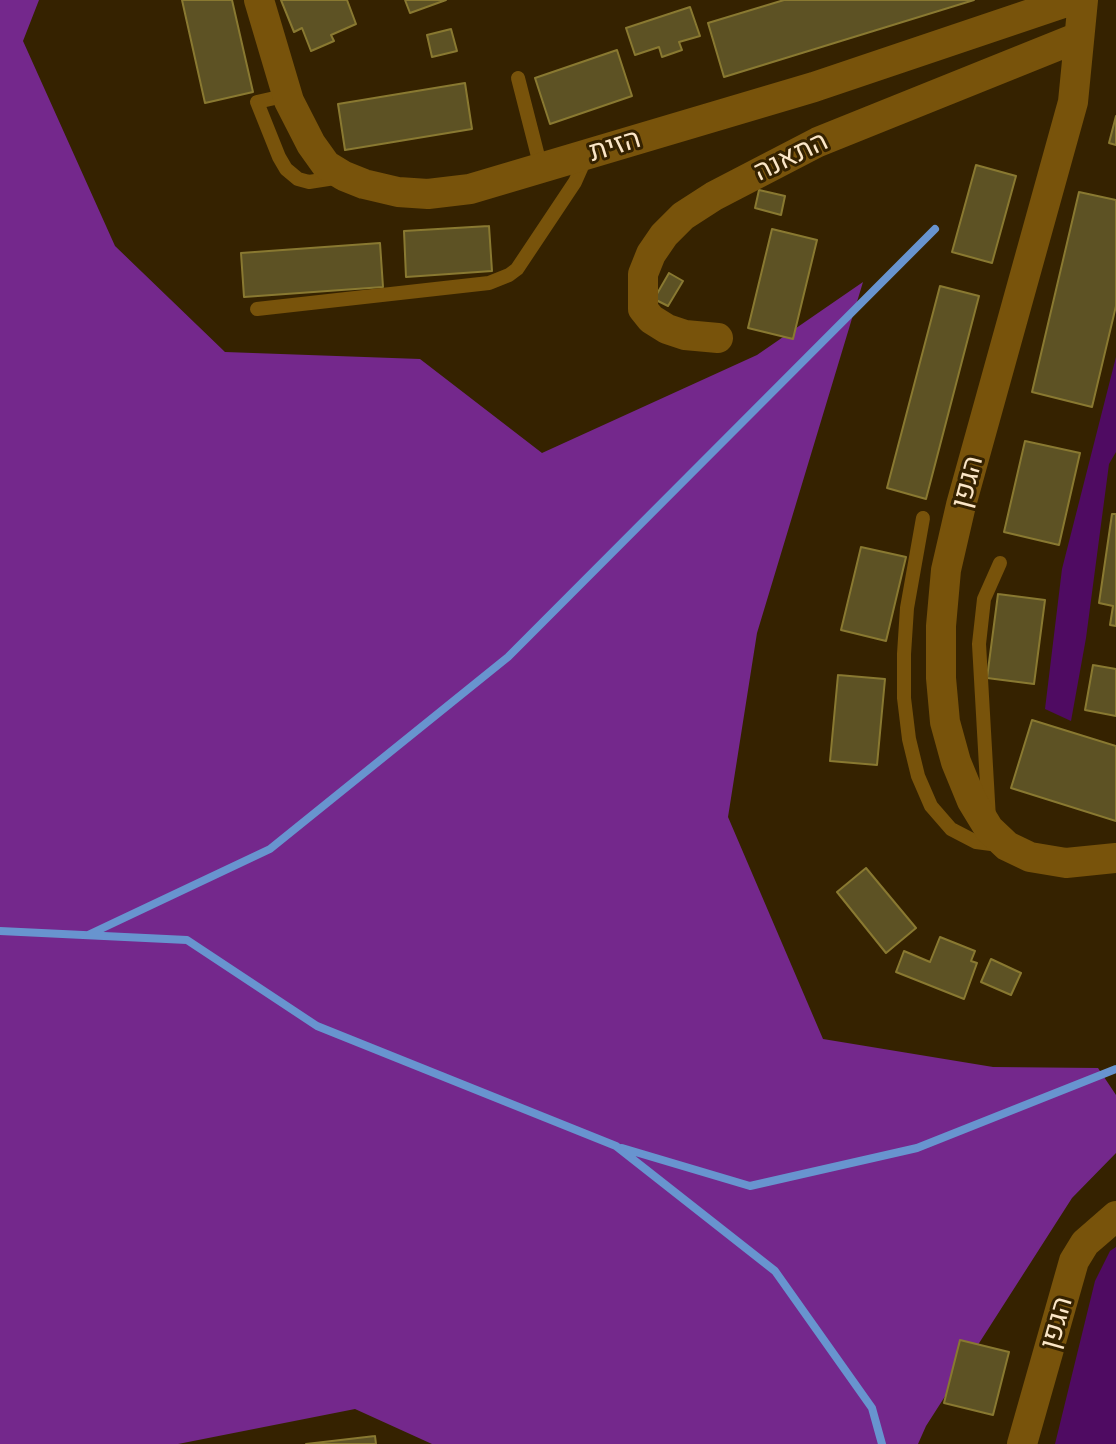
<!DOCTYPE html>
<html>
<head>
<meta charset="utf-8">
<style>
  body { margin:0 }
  canvas { display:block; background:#352200 }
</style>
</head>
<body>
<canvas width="1116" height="1444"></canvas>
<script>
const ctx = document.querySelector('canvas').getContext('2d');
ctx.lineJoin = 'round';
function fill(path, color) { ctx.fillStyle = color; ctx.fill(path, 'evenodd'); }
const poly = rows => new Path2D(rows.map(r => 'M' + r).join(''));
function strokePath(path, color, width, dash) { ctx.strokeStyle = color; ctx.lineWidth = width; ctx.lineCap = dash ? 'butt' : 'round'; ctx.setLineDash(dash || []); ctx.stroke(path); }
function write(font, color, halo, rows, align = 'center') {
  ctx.font = font + ' Karla,Heebo,sans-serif'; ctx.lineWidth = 6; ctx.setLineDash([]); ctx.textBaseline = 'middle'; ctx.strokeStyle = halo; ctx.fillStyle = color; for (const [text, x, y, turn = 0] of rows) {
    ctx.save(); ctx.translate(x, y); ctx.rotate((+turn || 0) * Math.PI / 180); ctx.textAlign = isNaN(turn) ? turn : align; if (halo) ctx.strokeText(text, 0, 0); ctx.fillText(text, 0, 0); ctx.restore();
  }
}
fill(poly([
  [1116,357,1116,452,1109,464,1086,638,1071,721,1045,709,1062,569],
  [1116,1247,1116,1444,1055,1444,1095,1281,1110,1251]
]), '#4f0b62');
fill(poly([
  [0,0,39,0,23,41,115,246,225,352,420,359,542,453,757,355,863,282,757,633,728,817,823,1039,993,1067,1098,1068,1116,1095,1116,1153,1072,1198,926,1426,918,1444,432,1444,355,1409,178,1444,0,1444]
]), '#74288c');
strokePath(poly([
  [0,931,187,940,317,1026,616,1146,775,1271,872,1408,882,1444],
  [88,935,270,849,508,657,935,229],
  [622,1148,750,1186,917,1148,1116,1069]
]), '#6894cf', 8);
const building = poly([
  [182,0,232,0,253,92,205,103,182,0],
  [281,0,347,0,356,24,331,35,334,41,311,51,302,28,294,32,281,0],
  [405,0,446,0,410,13,405,0],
  [784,0,974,0,724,77,708,23,784,0],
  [690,7,700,36,679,42,682,50,662,57,659,47,635,55,626,28,690,7],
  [451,29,457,51,432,57,427,35,451,29],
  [617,50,632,96,550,124,535,78,617,50],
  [465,83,472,129,345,150,338,104,465,83],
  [1116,116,1116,145,1109,143,1116,116],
  [976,165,1016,176,992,263,952,252,976,165],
  [759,190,785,196,781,215,755,208,759,190],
  [1079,192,1116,200,1116,306,1092,407,1032,392,1079,192],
  [489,226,492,271,406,277,404,231,489,226],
  [772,229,817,240,793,339,748,328,772,229],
  [380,243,383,287,244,297,241,253,380,243],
  [669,273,683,281,668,306,654,299,669,273],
  [940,286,979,296,926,499,887,488,940,286],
  [1025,441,1080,453,1059,545,1004,532,1025,441],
  [1112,514,1116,514,1116,626,1110,625,1113,606,1099,603,1112,514],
  [861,547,906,557,886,641,841,630,861,547],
  [998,594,1045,600,1034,684,987,678,998,594],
  [1093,665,1116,669,1116,716,1085,710,1093,665],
  [838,675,885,679,877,765,830,761,838,675],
  [1032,720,1116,746,1116,821,1011,788,1032,720],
  [866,868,916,928,886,953,837,892,866,868],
  [940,937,975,951,971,961,977,963,964,999,896,972,904,951,930,962,940,937],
  [991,959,1021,973,1011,995,981,982,991,959],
  [960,1340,1009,1352,993,1415,944,1403,960,1340],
  [375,1436,376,1444,306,1444,375,1436]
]);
fill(building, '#5d5224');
strokePath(building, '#897931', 2);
strokePath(poly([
  [518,78,541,168],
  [288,95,257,102,279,157,286,169,298,179,309,182,341,177],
  [257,309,489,283,509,275,517,269,575,182,587,155],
  [923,518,907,608,904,654,904,698,909,739,918,776,931,806,951,829,976,842,999,845],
  [989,819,979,644,984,599,1000,563]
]), '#78530b', 14);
strokePath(poly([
  [259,0,289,101,311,144,326,165,344,176,364,184,398,192,428,194,470,189,814,87,1072,0],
  [1083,0,1073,102,961,505,946,570,941,626,941,678,945,722,956,762,972,801,989,829,1007,846,1030,857,1066,863,1116,858],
  [718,338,685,335,667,329,651,319,643,309,643,274,651,254,664,235,683,216,714,196,818,142,1079,37],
  [1022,1444,1074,1261,1085,1243,1116,1216]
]), '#78530b', 30);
write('28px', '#fbe6c7', '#352200', [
  ["הזית",615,146,-17],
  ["התאנה",791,157,-26],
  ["הגפן",968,482,-75],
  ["הגפן",1057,1323,-74]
]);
</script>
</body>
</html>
